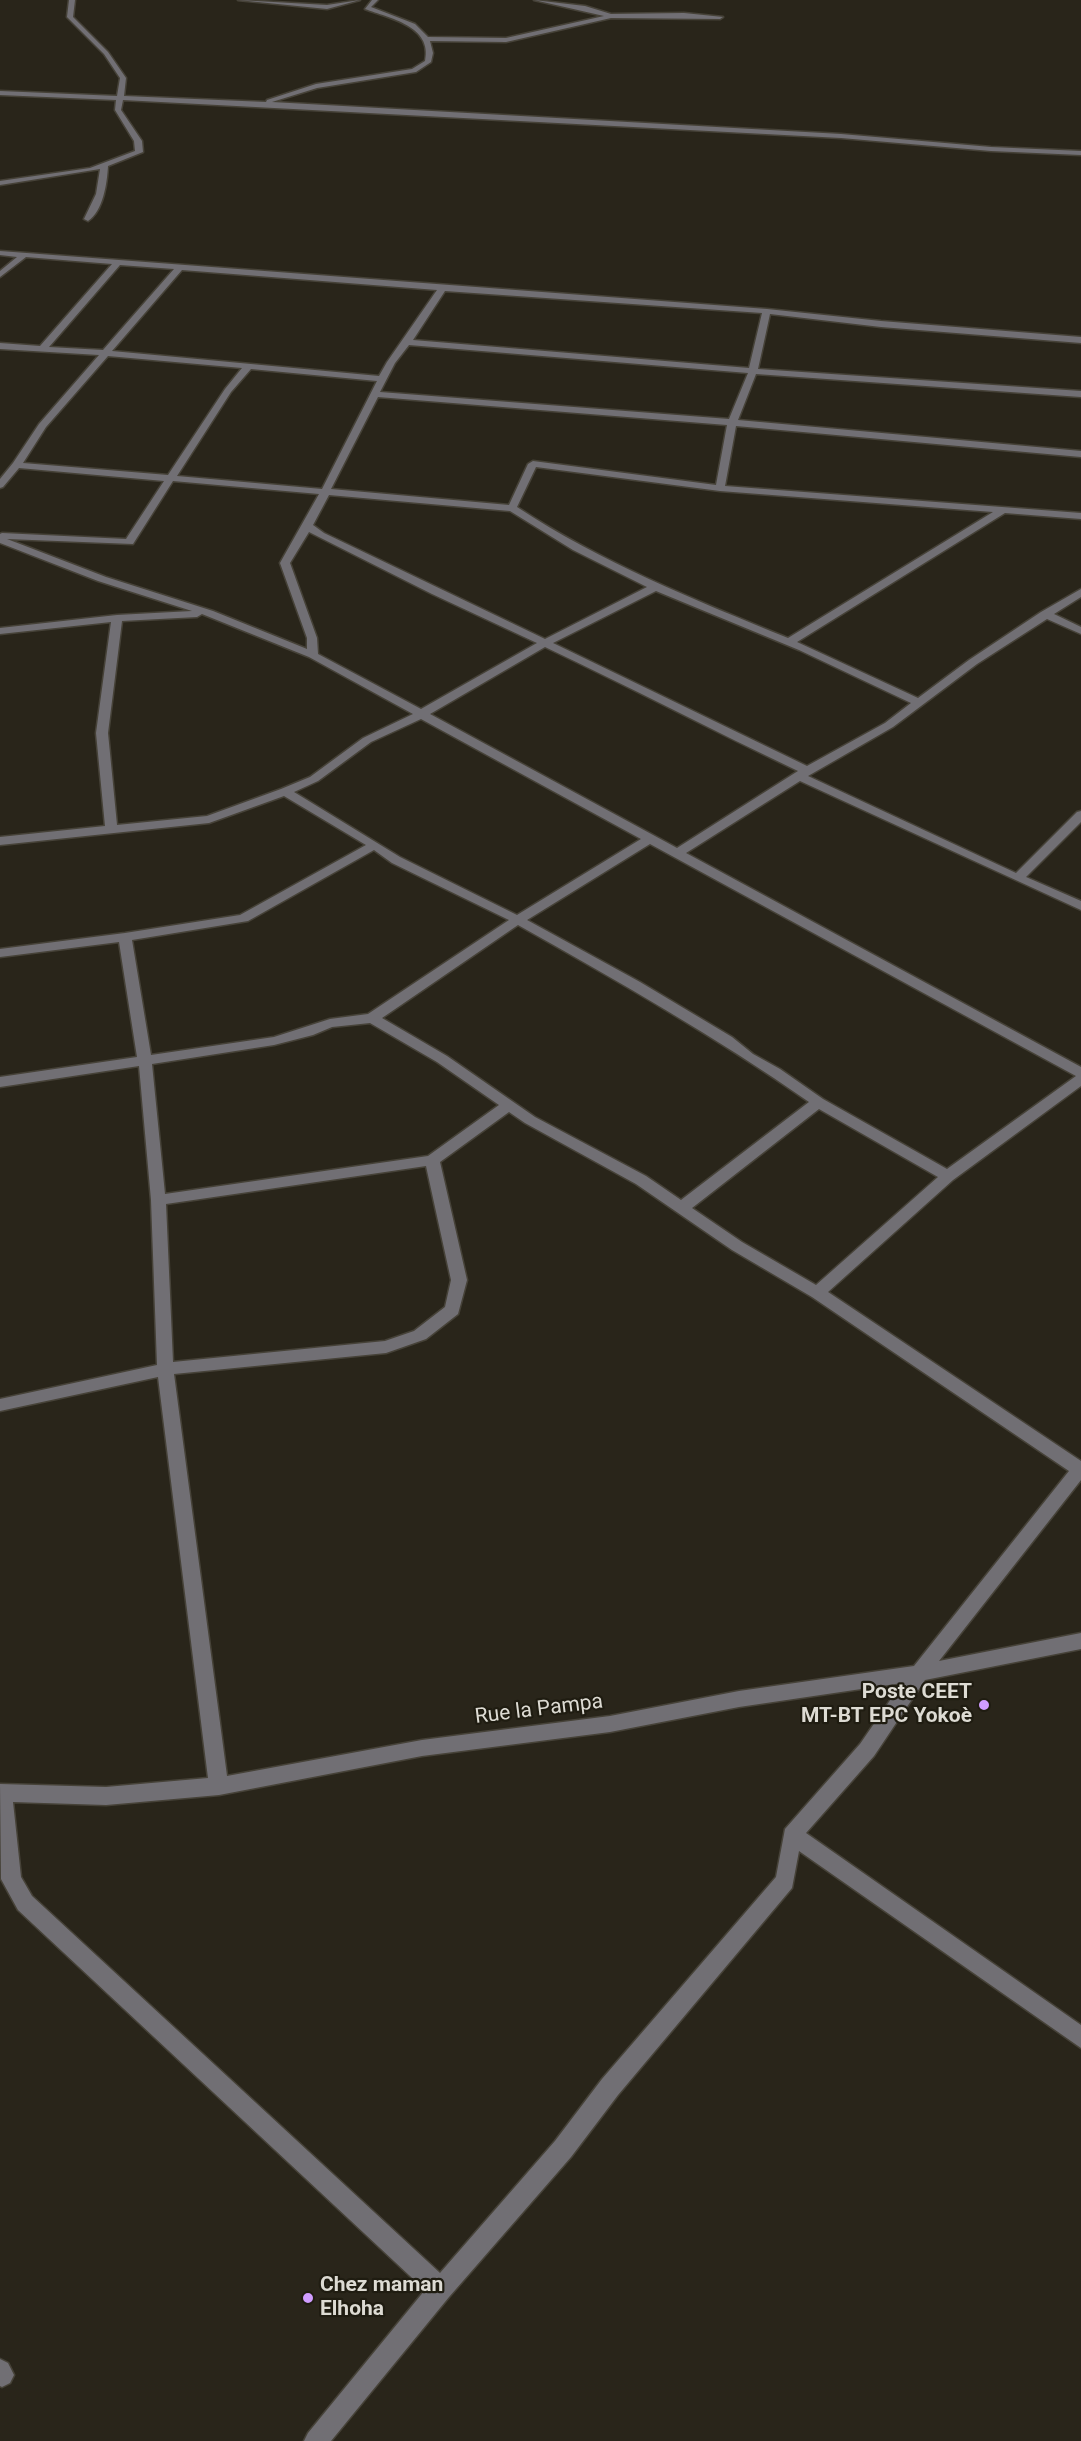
<!DOCTYPE html>
<meta charset="utf-8">
<style>
body{margin:0}
canvas{display:block;background:#29251a}
</style>
<canvas width="1081" height="2441"></canvas>
<script>
const g = document.querySelector('canvas').getContext('2d');
g.lineJoin = 'round';
function strokePath(path, color, width, dash) { g.strokeStyle = color; g.lineWidth = width; g.lineCap = dash ? 'butt' : 'round'; g.setLineDash(dash || []); g.stroke(path); }
function fillPath(path, color) { g.fillStyle = color; g.fill(path, 'evenodd'); }
function drawText(font, color, halo, rows, align = 'center') {
  g.font = font + ' Roboto,sans-serif'; g.lineWidth = 4.5; g.setLineDash([]); g.textBaseline = 'middle'; g.strokeStyle = halo; g.fillStyle = color; for (const [text, x, y, turn = 0] of rows) {
    g.save(); g.translate(x, y); g.rotate((+turn || 0) * Math.PI / 180); g.textAlign = isNaN(turn) ? turn : align; if (halo) g.strokeText(text, 0, 0); g.fillText(text, 0, 0); g.restore();
  }
}
const minor = new Path2D(`
 M69,0H75L73,17L108,52L126,78L124,96L266,102L267,100L316,84L412,69L425,61C433,26 389,18 365,9L372,0H378L371,7L415,24L428,37L506,38L604,16L534,0L585,6L611,14L684,13L723,17L720,19L611,18L506,42L430,41L433,53L431,62L416,72L317,88L272,102L841,134L991,147L1081,151V155L991,151L841,138L123,100L121,110L142,141L143,152L108,166C107,184 103,211 88,221L84,219L96,194L100,169L0,185V181L90,168L135,151L134,141L115,110L116,100L0,95V91L117,96L120,78L104,54L67,17Z
 M238,0L327,5L360,0L327,9Z
 M0,251L767,309L881,321L1081,337V343L881,327L770,314L758,369L1081,391V397L756,374L738,420L1081,451V457L736,426L725,486L1081,513V519L1005,513L797,642L918,698L969,660L1041,612L1081,589V597L1054,614L1081,627V634L1047,619L977,664L893,727L808,776L1016,873L1077,812L1081,811V822L1026,877L1081,901V910L800,781L686,853L1081,1067V1086L953,1180L828,1292L1081,1461V1480L939,1661L1081,1633V1649L925,1680L874,1756L806,1833L1081,2025V2048L799,1851L792,1888L618,2095L571,2157L449,2297L331,2441H304L308,2433L425,2290L18,1910L1,1879L0,1784L106,1787L208,1778L158,1377L0,1411V1399L157,1365L151,1200L139,1066L0,1087V1077L137,1057L119,942L0,957V949L125,933L240,915L366,845L284,796L209,823L0,845V837L105,826L96,733L111,622L0,634V628L117,615L192,611L98,581L0,543V534L2,533L126,539L164,481L19,468L3,487L0,488V479L13,463L39,424L99,355L0,349V343L40,346L112,264L26,257L0,277V271L17,257L0,255ZM120,265L174,269L103,350L49,347ZM182,270L437,290L387,362L379,376L112,351ZM445,291L762,313L749,368L413,340ZM409,345L748,373L729,419L380,392L395,363ZM108,356L242,368L225,389L168,475L23,463L46,427ZM251,369L377,381L322,489L177,476L231,392ZM378,397L727,425L716,485L533,461L528,464L509,505L331,489ZM536,467L720,491L993,512L788,638C695,600 602,563 517,507ZM173,481L319,494L280,563L307,638V649L213,611L106,577L7,539L133,544ZM329,495L510,511L573,550L647,587L545,639L324,533L313,525ZM309,532L432,594L537,643L421,709L318,654L317,638L290,563ZM656,591L799,650L911,703L885,723L807,766L553,643ZM202,614L309,657L413,714L363,738L310,777L281,789L207,816L117,825L108,733L122,621L197,617ZM545,647C630,687 714,731 798,771L677,848L430,714ZM421,719L641,839L517,915L400,857L294,792L318,781L371,742ZM650,844L1076,1076L947,1169L823,1099L780,1069L753,1054L732,1037L640,982L527,920ZM374,850L392,863L509,920L368,1014L330,1019L274,1037L151,1055L132,940L248,921ZM518,925C618,981 716,1037 809,1102L681,1200L646,1176L535,1117L447,1056L382,1018ZM370,1023L437,1062L499,1105L428,1156L165,1194L152,1064L274,1045L313,1035L332,1027ZM819,1109L938,1177L816,1285L742,1242L692,1208ZM509,1112L525,1123L636,1184L732,1250L812,1297L1069,1471L914,1666L739,1691L610,1716L422,1740L227,1776L174,1374L386,1353L426,1339L458,1314L467,1280L440,1162ZM426,1166L451,1280L445,1307L414,1331L385,1341L173,1362L166,1204ZM902,1683L860,1744L785,1829L776,1877L602,2079L555,2141L440,2273L32,1896L21,1877L13,1802L106,1805L219,1795L422,1756L610,1732L739,1707Z
 M0,2359L8,2363L14,2375L10,2383L2,2387L0,2386Z`);
strokePath(minor, '#464238', 3);
fillPath(minor, '#716f74');
for (const [x, y, r, color] of [
 [984,1705,6,"#d09dff"],
 [308,2298,6,"#d09dff"]
]) { const dot = new Path2D(); dot.arc(x, y, r, 0, 2 * Math.PI); g.fillStyle = color; g.fill(dot); strokePath(dot, '#1f1c11', 2); }
drawText('bold 21px', '#dddbd3', '#1f1c11', [
 ["Poste CEET",972,1693],
 ["MT-BT EPC Yokoè",972,1717],
 ["Chez maman",320,2286,"left"],
 ["Elhoha",320,2310,"left"]
], 'right');
drawText('21px', '#dddbd3', '#1f1c11', [
 ["Rue la Pampa",539,1710,-7]
]);
</script>
